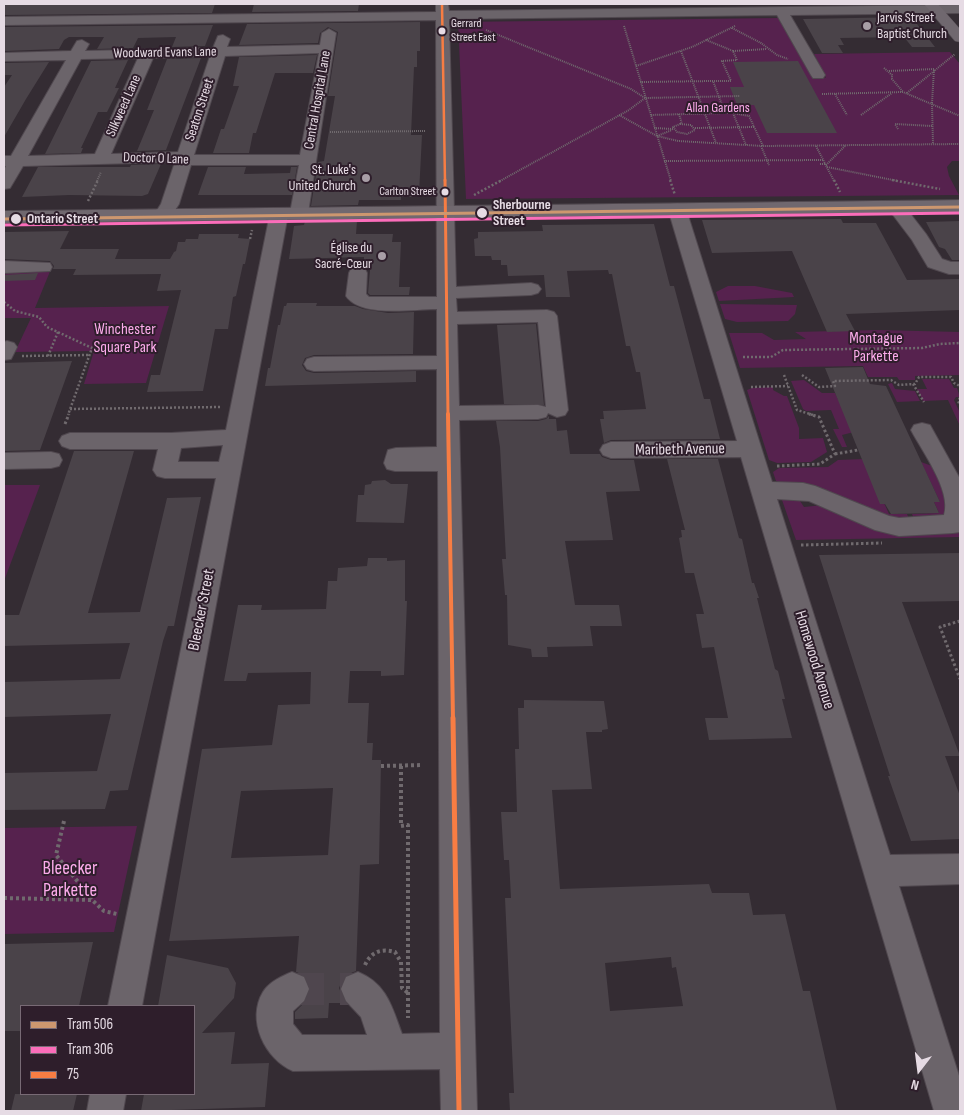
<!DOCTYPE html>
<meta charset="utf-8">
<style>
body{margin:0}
#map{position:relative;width:964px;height:1115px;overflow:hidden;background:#342c33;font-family:"Sofia Sans Condensed",sans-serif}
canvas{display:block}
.frame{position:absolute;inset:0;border:5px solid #e6dbe4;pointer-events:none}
.legend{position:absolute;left:20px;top:1005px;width:175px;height:90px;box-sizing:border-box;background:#2e1e2b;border:1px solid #786a75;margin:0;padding:6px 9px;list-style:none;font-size:15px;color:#e6dbe4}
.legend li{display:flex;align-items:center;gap:10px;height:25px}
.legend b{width:25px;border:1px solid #786a75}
.north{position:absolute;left:894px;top:1045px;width:50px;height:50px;-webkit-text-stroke:4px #2e1e2b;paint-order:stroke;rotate:195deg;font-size:14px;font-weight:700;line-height:20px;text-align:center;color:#e6dbe4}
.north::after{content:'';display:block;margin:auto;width:18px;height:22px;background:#e6dbe4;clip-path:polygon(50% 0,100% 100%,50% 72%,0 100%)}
</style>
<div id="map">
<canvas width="964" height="1115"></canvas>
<div class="frame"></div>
<ul class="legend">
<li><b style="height:6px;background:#cd976f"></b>Tram 506</li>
<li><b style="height:6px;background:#fb6dba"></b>Tram 306</li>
<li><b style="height:6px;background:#f77d43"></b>75</li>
</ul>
<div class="north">N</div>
</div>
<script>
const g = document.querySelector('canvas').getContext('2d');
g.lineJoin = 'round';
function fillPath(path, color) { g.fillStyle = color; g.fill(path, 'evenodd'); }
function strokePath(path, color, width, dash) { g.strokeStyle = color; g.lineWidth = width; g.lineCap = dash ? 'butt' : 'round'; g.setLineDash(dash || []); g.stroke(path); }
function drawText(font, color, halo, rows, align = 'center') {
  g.font = font + ' "Sofia Sans Condensed",sans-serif'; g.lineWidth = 4; g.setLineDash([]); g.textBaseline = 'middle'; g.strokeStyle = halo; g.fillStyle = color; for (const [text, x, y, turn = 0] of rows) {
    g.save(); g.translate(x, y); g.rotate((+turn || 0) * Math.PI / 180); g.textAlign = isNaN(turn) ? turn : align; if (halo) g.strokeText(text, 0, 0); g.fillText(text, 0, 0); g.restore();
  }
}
fillPath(new Path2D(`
 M779,18L811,74L826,78L814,54L950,52L960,64V161H952L947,167L949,176L959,195L466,199L458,22Z
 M4,269H51L35,308L169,306L146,383L84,384L94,351L15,352L31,318H4Z
 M728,286H755L792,293L794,297L719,301L716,292Z
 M720,304L797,305L795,314L788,321L737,322L725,319Z
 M878,330L960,332V375L915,376V380H899L897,377H868L863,366L740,368L729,333H762L774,340L806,339L795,332Z
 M922,379H949L954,388H957L960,397H956L954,400L960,413V426L948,400L923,401L917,389H927Z
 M804,380L822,393H835L854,432L842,435L847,447H842L833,429H839L831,410L806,411L803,409L791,381Z
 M892,383L895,389L915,391L920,401L897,402L888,384Z
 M773,387V390L784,396H787L799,428V439L823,438L827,452L811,462L777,463L769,460L747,390L752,388Z
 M864,459L889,514H907L910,521H893L784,485L776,481L773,472L779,468L828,467L838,460Z
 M921,462L932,466L952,504L943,518L915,522L912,514L939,513L934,502H940Z
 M4,485H40L4,581Z
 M796,495L804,507L823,505L952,531L960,530V537L796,540L782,500L789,496Z
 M137,826L114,932L4,934V828Z`), '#56224e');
fillPath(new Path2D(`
 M4,4H215L212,13L4,15Z
 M254,4H359L358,11L252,12Z
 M910,15L935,47H912L904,37L840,38L844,45H838L843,53H822L803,19L906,17Z
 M420,22V51H417V67H414L411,135H422L419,194H412V197H401V200H359L358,205L311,206L318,162L324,161L335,96H328L338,32L328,27L320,33L318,43L239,45L247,24Z
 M213,25L205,46L172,47L176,37L138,38L133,48L97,49L104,37H69L64,40L59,49L4,51V27Z
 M317,55L313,73H275L256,133H253L249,153H213L221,129H224L239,86H233L239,57Z
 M201,58L166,150L137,151L154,110H147L167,59Z
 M128,60L115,88H119L107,112H98L81,148H83L81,153L45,154L91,61Z
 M798,61L837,133H767L754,105H737L730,87H744L733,62Z
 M49,62L26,99L4,137V87L12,75H4V63Z
 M161,164L148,194L142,196L69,195L22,197L38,167H130L131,165Z
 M208,167H246L244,174L290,173L291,167H297L292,195H198Z
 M841,219L843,223H876L907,280L960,279V310L846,314L855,331L827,332L792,251L712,253L702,220Z
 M305,221H357L356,234H393L392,242H401L399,287H410L409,295H370L368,293L370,270L363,267L364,257L289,259L294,226L304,225Z
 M960,221V260H952L945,249L939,247L926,222Z
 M654,224L670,286H674L704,399H710L720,439L611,440L604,443L600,419H604L603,411L646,409L640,372H636L630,346H626L612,274H609L608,270L567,271L570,297H546L544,275L508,276L507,265H501V260H492L491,256H475L474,239L478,238V232L543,231L542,225Z
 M69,231L60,249H119L115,259H170L174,252L176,251L178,242H185L186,239H198L199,234H239L238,238L250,239L245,264H243L236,296L233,297L228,329H215L203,391L147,392L151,375H160L181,290L157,291L161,274L73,275L76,269H53L54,266L50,261L4,259V232Z
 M38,273L35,280L4,281V275Z
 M287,303H317L316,306H355L363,309L388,313L414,312L413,354L314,355L305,358L302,365L306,371L314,373L416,371V382L265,386L268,368H270L278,325H280L284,306H286Z
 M536,324L544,405L504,404L497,325Z
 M72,361L40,450L4,451V363Z
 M863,367L870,384L886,386L940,502H934L939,513L891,514L885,504H880L825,368Z
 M549,416V419H556L557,431L567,430L570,454H600L602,457L611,460H634L640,491L606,492L613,540L565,541L575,605H619L622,626H590L593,646L547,647L548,657H532L531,649L508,645L507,595H505L502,559H506L500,447L496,421H538L546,419Z
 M74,451H134L88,613L140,612L167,498L201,497L174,626H168L163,641L128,790L110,791L105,809L4,810V773L97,771L111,714L4,717V682L120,679L130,643L4,646V615H19Z
 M667,459H718L739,538L742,539L752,583H754L759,598H757L775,669L778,671L785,699H782L792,738L709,740L705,718H728L714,647L702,648L696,614H704L694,573H685L679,538L682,537L681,530H685Z
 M385,480L391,484H408L404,523L356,522L358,495H364L365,485L371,484L372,481Z
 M960,553V601L902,602L960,756H945L960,796V839L911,841L888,776H890L819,555Z
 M368,558H387V561L405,560V601H407L404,675L381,676V671H350L348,703H369L367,743H373L372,760H381L379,864L360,865L356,971L344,976L339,988L345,1003H329L328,1018L295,1019V1012L305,1002L311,990L306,976L296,972L299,936L169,941L202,749L272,745L278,705L310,704L311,672L248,673L246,681H224L238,605H262L261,610L326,609L328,581H337L338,568L367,566ZM333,788L328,855L231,858L241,791Z
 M524,700L604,701L608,729L602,730V732H586L592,789L552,790L560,889L709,884L712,893H749L753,915L785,914L803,991H810L837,1111H510L509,1093H514L505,898H511L509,860H504L501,812H517L515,749H519L518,708H524ZM671,957L672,968L676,967L683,1006L610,1011L605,963Z
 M93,942L79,1006H21V1031H4V944Z
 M167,955L228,968L236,983L234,998L202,1033L235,1032L231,1064L269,1063L265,1107L141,1111L144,1094H194V1006H158Z
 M15,1094H77L73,1111H11Z`), '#4a4349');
strokePath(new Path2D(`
 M292,989H358`), '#4f464e', 32, [32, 16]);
const minor = new Path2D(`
 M436,4H448L449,11L960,5V13L790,15L825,75L823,78H813L811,75L777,15L449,19L456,287L531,283L538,285L541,289L538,293L531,295L456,298L457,312L547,310L554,312L557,316L568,410L565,415L557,417L548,413L546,417L538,419L459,420L477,1111H441L440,1069L293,1071C265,1059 246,1020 263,992C269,982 282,976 292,972L304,977L309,989L304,1001L293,1011V1024L302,1035H367L361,1017L346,1001L341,989L346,977L358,972C387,984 392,1007 402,1034L440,1033L438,471H395L387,469L384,463L388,450L396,448L437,447V369L314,371L307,369L304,364L307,359L314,357L437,356V309C413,309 361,318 346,296L349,273L351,269L358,267L365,269L367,273L366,294L369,297H437L436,20L4,25V17L436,12ZM538,322L546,407L538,405L459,406L457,324Z
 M329,29L336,33L308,213L305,217L299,218L293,217L290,213L299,165H191L179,204L169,219L163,220L157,219L154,215L161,204L175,162L23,166L10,188L4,189V170L6,166H4V156H11L66,60L4,61V53L71,51L77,41L82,40L89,44L85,51L213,48L218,36L223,35L230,39L227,47L320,45L322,33ZM319,53L300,155H194L225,56ZM210,56L178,152L111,154L153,58ZM138,58L95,154L28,156L81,59Z
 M896,202L902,203L926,234L942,259L951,262H960V274H949L928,267L912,240L887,207L890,203Z
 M677,204L683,205L686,209L772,482L803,483L815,486L889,516L899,518L944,515C952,491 922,451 911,430L914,425L922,423L930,425L960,479V532L953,533L899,536L875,530L809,501L777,499L890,855L960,854V884L899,886L960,1079V1111H934L741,457L611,458L603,455L600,450L603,445L611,442L737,441L668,209L671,205Z
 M279,209L285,210L288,214L142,1006H108L216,478H165L157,476L153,470L158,449H70L62,446L59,441L62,436L70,433H171L226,430L270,214L273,210ZM223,445L219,462H178L181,448Z
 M4,261L50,263L52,267L50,271L4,273Z
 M7,341L14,343L17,347L11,359L4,360V342Z
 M51,452L59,454L62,460L59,466L51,468L4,469V453Z
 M90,1094H126L123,1111H87Z`);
const major = new Path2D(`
 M924,4H938L960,29V42L955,41Z
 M960,200V212L4,223V211Z`);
strokePath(minor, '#50484f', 2);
strokePath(major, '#50484f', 1);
strokePath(new Path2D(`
 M624,26L671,181
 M732,28L761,43L777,55L788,59
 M486,30L631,89L645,98L740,96
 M706,40L733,51L737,60L722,61L731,81H713
 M681,51L716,143
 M733,51L767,49
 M636,66L692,47L735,26
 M884,68L892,75V79L903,92
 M889,71L934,69L932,103L933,144
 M640,82L713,81L725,113L650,115
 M907,93L955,54
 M822,94L903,92L960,116
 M835,94L847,115
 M725,113H733L746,145
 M733,113L749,116L763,146
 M679,114L682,124
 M619,115L657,136L678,141L763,146L960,144
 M861,115L892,93
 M680,124L691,125L695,130L687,134L677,132L673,127Z
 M654,128L673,129
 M695,128L755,127
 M898,129L895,124L932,126
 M330,132L426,131
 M657,136L672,130
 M761,146L769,165
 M816,146L834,181
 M664,161L823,160
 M820,164H825
 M826,165L845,146
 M827,167L898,181
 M97,181L101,172
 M500,181L629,110L645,98`), '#706a6e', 2, [1, 1]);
strokePath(new Path2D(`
 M670,180L675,195
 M834,180L840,192
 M892,180L940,189
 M474,195L502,180
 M88,201L98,180
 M250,239L252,230
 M4,302L15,311L39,317L47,327L92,348L68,415
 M22,356L89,355
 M48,356L58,332
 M743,357H771L783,350L922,348L940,344L960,343
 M784,375L797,410L813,415
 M802,375L819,387L835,386L833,381L891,380L899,385L915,384L919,377H951L954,383L960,386
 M913,384L924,402
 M751,387L788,386
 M960,398L958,401L960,405
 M70,409L221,407`), '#706a6e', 2.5, [2, 2]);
strokePath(new Path2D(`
 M65,424L69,414
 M835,454L858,450
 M777,466L820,464L835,454L819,417L809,414
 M801,545L882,543
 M960,621L940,627L960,679`), '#706a6e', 3, [2.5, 2.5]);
strokePath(new Path2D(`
 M381,766L423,765
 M401,766V826L408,825V1018
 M64,821L56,855L92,899
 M4,898L92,900L104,911L117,914
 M365,965C371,952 381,948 395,952L401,962L402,988L408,993`), '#706a6e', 4, [3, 3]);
fillPath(minor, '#6b646a');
fillPath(major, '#70686f');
strokePath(new Path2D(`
 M442,4L445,181`), '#f77d43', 2.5);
strokePath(new Path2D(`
 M445,180L448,415`), '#f77d43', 3);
strokePath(new Path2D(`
 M448,414L453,720`), '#f77d43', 4);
strokePath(new Path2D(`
 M453,718L459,1111`), '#f77d43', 5);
strokePath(new Path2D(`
 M4,219L960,207`), '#cd976f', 3);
strokePath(new Path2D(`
 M4,225L960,213`), '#fb6dba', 3);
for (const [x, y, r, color] of [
 [867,26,5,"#a89ea6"],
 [442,31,4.5,"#e6dbe4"],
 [366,178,5,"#a89ea6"],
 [445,192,4.5,"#e6dbe4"],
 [482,213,6,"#e6dbe4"],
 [16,219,6,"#e6dbe4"],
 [382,256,5,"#a89ea6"]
]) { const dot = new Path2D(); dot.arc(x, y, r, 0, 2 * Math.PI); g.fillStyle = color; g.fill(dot); strokePath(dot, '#2e1e2b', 2); }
drawText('12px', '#e6dbe4', '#2e1e2b', [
 ["Gerrard",451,24],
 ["Street East",451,38],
 ["Carlton Street",436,192,"right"]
], 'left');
drawText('14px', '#e6dbe4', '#2e1e2b', [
 ["Jarvis Street",877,18,"left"],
 ["Baptist Church",877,34,"left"],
 ["St. Luke's",356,170],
 ["United Church",356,186],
 ["Église du",372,248],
 ["Sacré-Cœur",372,264]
], 'right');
drawText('14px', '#e6dbe4', '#2e1e2b', [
 ["Woodward Evans Lane",165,53,-1],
 ["Central Hospital Lane",318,100,-80],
 ["Silkweed Lane",124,106,-66],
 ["Seaton Street",200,110,-72],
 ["Doctor O Lane",156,159,2]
]);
drawText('14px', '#fcabeb', '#2e1e2b', [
 ["Allan Gardens",718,108]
]);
drawText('bold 14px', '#e6dbe4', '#2e1e2b', [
 ["Sherbourne",493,205],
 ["Street",493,221],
 ["Ontario Street",27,219]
], 'left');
drawText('16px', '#fcabeb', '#2e1e2b', [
 ["Winchester",125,330],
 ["Square Park",125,348],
 ["Montague",876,339],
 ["Parkette",876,357]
]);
drawText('16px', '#e6dbe4', '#2e1e2b', [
 ["Maribeth Avenue",680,450,-1],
 ["Bleecker Street",202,610,-79],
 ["Homewood Avenue",814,660,73]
]);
drawText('19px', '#fcabeb', '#2e1e2b', [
 ["Bleecker",70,869],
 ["Parkette",70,891]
]);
</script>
